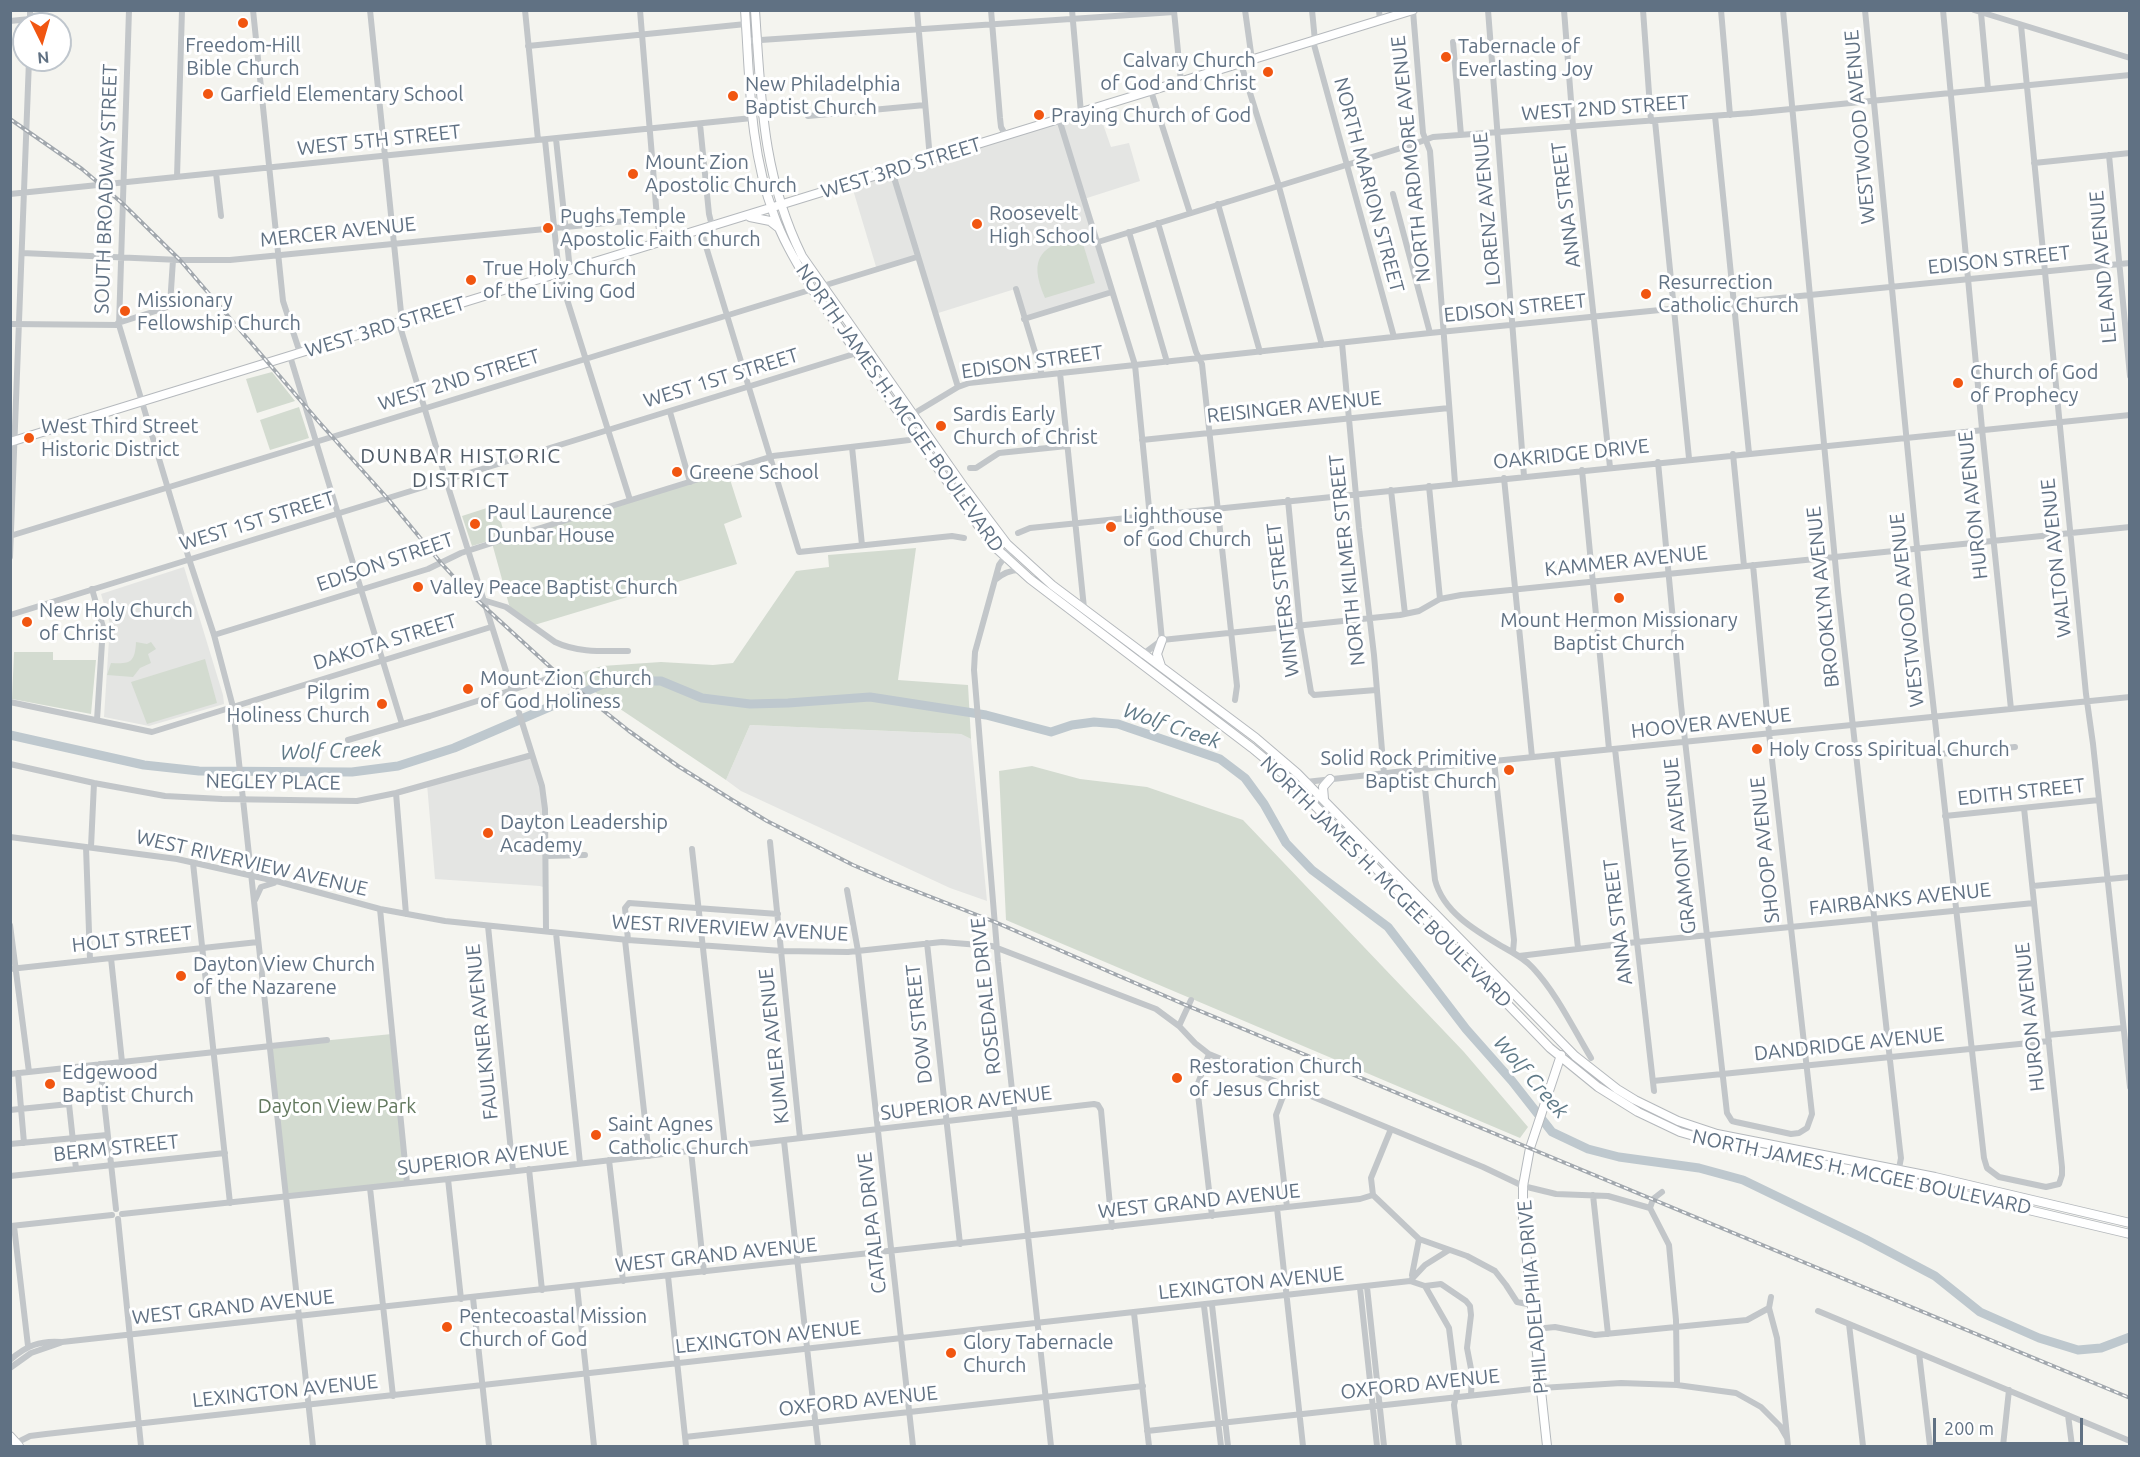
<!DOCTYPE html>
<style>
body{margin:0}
#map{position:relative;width:2140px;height:1457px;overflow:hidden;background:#f4f4ef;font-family:Ubuntu,sans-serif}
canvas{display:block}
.frame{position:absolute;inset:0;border:12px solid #607183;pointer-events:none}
.north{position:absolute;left:12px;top:12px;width:60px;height:60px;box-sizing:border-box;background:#fff;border:2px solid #bfc6cd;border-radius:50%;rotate:175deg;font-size:16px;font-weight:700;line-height:24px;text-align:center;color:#607183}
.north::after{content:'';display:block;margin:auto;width:21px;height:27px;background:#f15611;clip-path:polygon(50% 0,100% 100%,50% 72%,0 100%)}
.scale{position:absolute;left:1933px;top:1418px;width:150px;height:27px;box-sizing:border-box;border:3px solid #607183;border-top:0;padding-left:8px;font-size:18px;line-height:21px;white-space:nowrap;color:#607183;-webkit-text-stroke:4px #fff;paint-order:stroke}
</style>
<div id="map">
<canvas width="2140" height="1457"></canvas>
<div class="frame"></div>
<div class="north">N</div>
<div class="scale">200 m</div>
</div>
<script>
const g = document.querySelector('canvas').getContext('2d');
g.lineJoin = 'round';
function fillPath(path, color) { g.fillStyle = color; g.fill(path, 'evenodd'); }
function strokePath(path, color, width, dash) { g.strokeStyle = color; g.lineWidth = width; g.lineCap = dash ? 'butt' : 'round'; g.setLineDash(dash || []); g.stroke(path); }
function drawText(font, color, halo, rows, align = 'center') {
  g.font = font + ' Ubuntu,sans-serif'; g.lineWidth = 6; g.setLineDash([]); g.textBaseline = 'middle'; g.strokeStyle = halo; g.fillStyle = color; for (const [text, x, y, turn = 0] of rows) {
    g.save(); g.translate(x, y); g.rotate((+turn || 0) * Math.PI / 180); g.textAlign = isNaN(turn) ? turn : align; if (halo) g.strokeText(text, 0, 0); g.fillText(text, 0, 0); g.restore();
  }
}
fillPath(new Path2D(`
 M1097,107L1111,147L1129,143L1140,181L1084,199L1112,292L1024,319L1015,289L935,314L917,257L877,270L851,183Z
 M184,567L223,695L224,704L149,726L104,717L110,624L101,594Z
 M750,725L961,734L971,739L987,901L950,888L741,791L726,780Z
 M532,755L542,786L546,888L540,886L435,879L427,784Z`), '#e4e5e3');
fillPath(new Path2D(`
 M1080,234L1095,283L1045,298C1027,256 1042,247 1080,234Z
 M272,372L295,401L257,413L246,379Z
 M299,407L309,438L270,450L260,420Z
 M727,470L742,517L724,524L737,564L531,626L511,612L492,543Z
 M496,505L505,536L472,546L462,516Z
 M916,548L898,680L968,685L971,739L961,734L750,725L726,780L571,676L602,666L661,662L713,665L733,663L796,571L829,567L828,555Z
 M136,642L147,644L151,642L156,649L148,654L151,663L140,668L133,677L107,675L111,663C130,664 135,663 136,642Z
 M14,652H53V660H96L91,714L12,699Z
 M205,659L217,703L147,724L131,682Z
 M1032,766L1080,779L1147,787L1243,820L1464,1052L1528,1127L1520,1138L1006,920L999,771Z
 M392,1034L407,1183L285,1196L270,1046Z`), '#d3dbd0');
strokePath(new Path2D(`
 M10,735L144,765L199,771L352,772L398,766L454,748L603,684L632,681H661L702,698L750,704L788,703L870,697L986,715L1051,732L1072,725L1094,722L1118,724L1220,759L1245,778L1264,804L1286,843L1312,870L1388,927L1466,1029L1512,1081L1552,1132L1588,1149L1619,1157L1699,1168L1743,1180L1865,1239L1935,1276L1980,1312L2039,1338L2078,1350L2101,1348L2130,1337`), '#bec8ce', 9);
const major = new Path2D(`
 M745,10C750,79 749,149 774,215C783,241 798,265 812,289L980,528L997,549L1030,579L1252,748L1288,778L1550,1048L1598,1087L1638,1112L1680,1132L1729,1146L1889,1177L2130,1234
 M755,10C761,98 762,175 802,256L964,487L1007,544L1052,585L1256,738L1297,773L1575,1056L1617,1089L1635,1100L1678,1121L1717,1134L1935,1177L2130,1223
 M750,217L770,221L779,228
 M10,442L1413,10
 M1161,666L1157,654L1162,640
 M1324,799L1323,787L1330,779
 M10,1436L19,1446
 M1547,1446L1523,1224V1186L1530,1148L1561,1055`);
strokePath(major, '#b5b9bd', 10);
strokePath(new Path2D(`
 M129,10L119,325L189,559L214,635L233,707L313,1446
 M253,10L283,301L300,353
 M370,10L402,322
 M525,10L538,140
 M640,10L657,218L661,242
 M917,10L930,159
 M991,10L1000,118L1001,127L1006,136
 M1072,10L1081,113
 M1245,10L1252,60
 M1312,10L1315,41
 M1379,10L1380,21
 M1488,10L1524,476
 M1564,10L1573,126L1610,467
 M1643,10L1651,121
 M1721,10L1730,115
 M1783,10L1838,592L1900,1150L1901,1158L1897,1179
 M1865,10L1926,640L1984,1158L1987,1168L1999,1177L2046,1187L2059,1184L2062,1175V1167L2024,808
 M1943,10L1982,429L2011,709
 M1974,10L2130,58
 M1174,11L1181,82
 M1413,11L1423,133L1430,151L1455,483
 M1981,13L1988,89
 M10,21L30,19
 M30,24V10
 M2021,25L2086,694L2093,744L2130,1087
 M746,41L1174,12
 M1313,41L1394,337
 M1453,42L1461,135
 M528,46L746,24
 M1241,64L1278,183L1322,345
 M1151,91L1190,213
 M808,116L925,105
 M1715,116L1749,453
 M1059,119L1135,365L1162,640
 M1655,121L1689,458
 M700,124L709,214L712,226
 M556,139L570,270
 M545,140L559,274L630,500
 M2109,155L2130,376
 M2034,163L2130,153
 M892,171L958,387
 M216,173L221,216
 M177,177L182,10
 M10,194L752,118
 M1393,194L1430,333
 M1218,204L1260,352
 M1158,223L1196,352L1202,364L1237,686L1235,700
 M701,230L799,552L952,536L964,538
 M1129,232L1167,362
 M1098,242L1414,144L1433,137L1751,113L2130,75
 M22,253L180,260H230L657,218
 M1016,289L1042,375
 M1024,319L1112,292
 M118,323L165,308L170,305L173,260
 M399,323L446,480L542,786L545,809L546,931
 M10,324L119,325
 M1342,343L1359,528L1374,655L1384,774
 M290,356L402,724
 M1060,373L1084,608
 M670,412L690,482
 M913,414L958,387L969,383L1430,333L2130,263
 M1142,440L1449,408
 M852,447L862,545
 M1733,454L1744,566
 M1658,462L1681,705L1727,1113L1732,1121L1736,1122L1791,1134L1799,1133L1807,1128L1812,1114L1769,733L1753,565
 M970,468H976L999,453L1067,446
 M1582,470L1609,749
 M1504,478L1532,757
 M1429,486L1440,599
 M1391,490L1405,614
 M1288,500L1300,626L1311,692L1314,695L1376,690
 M1018,533L1030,528L2130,415
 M10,536L917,257
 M1011,548L999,565L975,652L974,670L998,962L1051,1446
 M10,557L29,60
 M995,580C1003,573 1010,570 1020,570
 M92,589L103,627L97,720
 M483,600L506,607L555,642C578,653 604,651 628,651
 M10,615L857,353
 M214,635L428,569L461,553L492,543L773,456L885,443L909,440L916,437
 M1142,655L1162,640L1400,615L1419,611L1440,599L1461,595L2130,527
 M10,702L152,732L491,627
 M348,740L430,716L559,675
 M1615,749L1654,1091
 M1939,754L2015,747
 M1557,755L1578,948
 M1494,761L1514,940L1513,952
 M10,764L94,783L165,796L222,799L357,801L396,793L532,755
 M1423,770L1435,880C1443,912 1476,931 1503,947C1514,953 1525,959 1533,968C1557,994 1573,1028 1591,1058
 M1306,782L1494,761L2130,697
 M396,793L406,914
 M1945,816L2099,800
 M10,837L177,859L280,882L380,909L445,921L628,940L782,951L848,952L942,942L992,946L1156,1009L1179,1026L1195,1043L1209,1054L1483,1167L1523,1186L1556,1194L1608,1196L1650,1208
 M770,842L800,1138
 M86,847L90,960
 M91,847L94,783
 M692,849L725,1147
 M546,856L585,855
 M193,863L230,1203
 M2033,886L2130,877
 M847,890L858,951L913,1446
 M255,900L261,887L274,883
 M380,909L407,1183
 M10,925L29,1072
 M488,926L513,1171
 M556,933L580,1163
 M625,940L649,1156
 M628,940L625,908L629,903L778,914
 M927,943L960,1244
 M1519,956L1628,943L2034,903
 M111,958L122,1062
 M10,969L258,942
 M1179,1026L1191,1000
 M2048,1035L2123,1028
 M1209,1054L1197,1086L1212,1216
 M100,1064L116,1209
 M18,1073L24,1143
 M10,1074L327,1040
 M1653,1081L2049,1041
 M10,1110L69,1104L76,1169
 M1391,1129L1371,1178L1373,1195L1419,1239L1467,1256L1495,1271L1506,1285L1517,1302L1532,1305
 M784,1141L818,1446
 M10,1144L107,1135
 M691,1151L704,1272
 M609,1160L623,1281
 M529,1169L542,1290
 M10,1176L225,1153
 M448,1179L461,1299
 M370,1188L393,1396
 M1662,1192L1653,1199L1650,1208L1669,1245L1676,1320L1677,1385
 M1593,1195L1608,1334
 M1287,1207L1276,1115L1287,1086
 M1277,1208L1303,1446
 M122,1214L448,1179L1094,1104L1098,1105L1101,1110L1112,1227
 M118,1219L141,1446
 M11,1226L112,1215
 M14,1226L28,1346
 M1412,1275L1419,1239
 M668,1276L686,1446
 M1410,1281L1425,1265L1449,1250
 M577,1286L594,1446
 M1425,1286L1441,1284L1466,1301L1470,1306L1471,1315L1467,1348L1472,1374L1471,1395
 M1367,1287L1384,1446
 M1360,1288L1377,1446
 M473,1298L489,1446
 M1212,1305L1228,1446
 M1204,1306L1221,1446
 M1769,1308L1777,1338L1788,1446
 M1818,1311L2130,1441
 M1134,1313L1149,1446
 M1849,1324L1863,1446
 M1535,1329L1555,1327L1595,1335L1747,1320L1769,1308L1771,1297
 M1919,1353L1930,1446
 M10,1360C26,1346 40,1340 62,1342L1360,1199L1373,1195
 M10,1368L31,1353L60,1343
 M2068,1415L2072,1446
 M1147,1431L1541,1388L1621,1383L1677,1385L1736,1393L1761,1407L1780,1426L1787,1438
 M685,1437L1143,1386
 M16,1443L30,1436L46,1434L1410,1281L1425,1286L1449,1328L1457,1391L1454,1405L1459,1446
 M2003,1446L2009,1390`), '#c2c6c9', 6);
strokePath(major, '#fff', 8);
const rail = new Path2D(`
 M10,119L82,169L122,203L180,260L319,422L388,499L441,563L465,589L559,675L629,731L678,766L729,798L767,821L853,865L890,881L995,922L1188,1006L2130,1398`);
strokePath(rail, '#a2a8ae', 4);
strokePath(rail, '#fff', 1.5, [4.5]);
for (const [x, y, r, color] of [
 [243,23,6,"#f15611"],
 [1446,57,6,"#f15611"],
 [1268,72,6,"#f15611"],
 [208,94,6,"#f15611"],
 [733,96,6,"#f15611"],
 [1039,115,6,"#f15611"],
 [633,174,6,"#f15611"],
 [977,224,6,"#f15611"],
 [548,228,6,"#f15611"],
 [471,280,6,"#f15611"],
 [1646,294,6,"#f15611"],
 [125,311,6,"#f15611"],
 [1958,383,6,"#f15611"],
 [941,426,6,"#f15611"],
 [29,438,6,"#f15611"],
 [677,472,6,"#f15611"],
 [475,524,6,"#f15611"],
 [1111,527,6,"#f15611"],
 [418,587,6,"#f15611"],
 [1619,598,6,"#f15611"],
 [27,622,6,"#f15611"],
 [468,689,6,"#f15611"],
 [382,704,6,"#f15611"],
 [1757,749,6,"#f15611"],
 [1509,770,6,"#f15611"],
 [488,833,6,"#f15611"],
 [181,976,6,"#f15611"],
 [1177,1078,6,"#f15611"],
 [50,1084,6,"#f15611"],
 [596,1135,6,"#f15611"],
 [447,1327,6,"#f15611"],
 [951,1353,6,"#f15611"]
]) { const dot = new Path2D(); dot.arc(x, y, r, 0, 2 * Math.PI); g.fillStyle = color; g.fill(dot); strokePath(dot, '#fff', 2); }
drawText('20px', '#607183', '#fff', [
 ["Freedom-Hill",243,45,"center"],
 ["Bible Church",243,68,"center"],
 ["Tabernacle of",1458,46],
 ["Everlasting Joy",1458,69],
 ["Calvary Church",1256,60,"right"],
 ["of God and Christ",1256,83,"right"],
 ["New Philadelphia",745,84],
 ["Baptist Church",745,107],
 ["Garfield Elementary School",220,94],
 ["Praying Church of God",1051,115],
 ["Mount Zion",645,162],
 ["Apostolic Church",645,185],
 ["Roosevelt",989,213],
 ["High School",989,236],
 ["Pughs Temple",560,216],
 ["Apostolic Faith Church",560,239],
 ["True Holy Church",483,268],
 ["of the Living God",483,291],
 ["Resurrection",1658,282],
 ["Catholic Church",1658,305],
 ["Missionary",137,300],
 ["Fellowship Church",137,323],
 ["Church of God",1970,372],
 ["of Prophecy",1970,395],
 ["Sardis Early",953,414],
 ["Church of Christ",953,437],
 ["West Third Street",41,426],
 ["Historic District",41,449],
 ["Greene School",689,472],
 ["Paul Laurence",487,512],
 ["Dunbar House",487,535],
 ["Lighthouse",1123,516],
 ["of God Church",1123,539],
 ["Valley Peace Baptist Church",430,587],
 ["New Holy Church",39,610],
 ["of Christ",39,633],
 ["Mount Hermon Missionary",1619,620,"center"],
 ["Baptist Church",1619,643,"center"],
 ["Mount Zion Church",480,678],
 ["of God Holiness",480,701],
 ["Pilgrim",370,692,"right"],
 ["Holiness Church",370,715,"right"],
 ["Holy Cross Spiritual Church",1769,749],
 ["Solid Rock Primitive",1497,758,"right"],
 ["Baptist Church",1497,781,"right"],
 ["Dayton Leadership",500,822],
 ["Academy",500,845],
 ["Dayton View Church",193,964],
 ["of the Nazarene",193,987],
 ["Restoration Church",1189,1066],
 ["of Jesus Christ",1189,1089],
 ["Edgewood",62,1072],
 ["Baptist Church",62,1095],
 ["Saint Agnes",608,1124],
 ["Catholic Church",608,1147],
 ["Pentecoastal Mission",459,1316],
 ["Church of God",459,1339],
 ["Glory Tabernacle",963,1342],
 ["Church",963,1365]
], 'left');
drawText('20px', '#607183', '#fff', [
 ["WEST 2ND STREET",1605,108,-4],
 ["WESTWOOD AVENUE",1860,127,-95],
 ["WEST 5TH STREET",379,140,-6],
 ["NORTH ARDMORE AVENUE",1411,159,-96],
 ["WEST 3RD STREET",901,168,-17],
 ["NORTH MARION STREET",1369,185,75],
 ["SOUTH BROADWAY STREET",106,189,-88],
 ["ANNA STREET",1566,205,-97],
 ["LORENZ AVENUE",1487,209,-95],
 ["MERCER AVENUE",338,232,-6],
 ["EDISON STREET",1999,260,-6],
 ["LELAND AVENUE",2103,267,-95],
 ["EDISON STREET",1515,308,-6],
 ["WEST 3RD STREET",385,327,-17],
 ["EDISON STREET",1032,362,-8],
 ["WEST 1ST STREET",721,378,-17],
 ["WEST 2ND STREET",459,380,-17],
 ["REISINGER AVENUE",1294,407,-6],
 ["NORTH JAMES H. MCGEE BOULEVARD",900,408,55],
 ["OAKRIDGE DRIVE",1571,454,-6],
 ["HURON AVENUE",1973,505,-96],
 ["WEST 1ST STREET",257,521,-17],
 ["WALTON AVENUE",2056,558,-96],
 ["NORTH KILMER STREET",1347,560,-96],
 ["KAMMER AVENUE",1626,561,-6],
 ["EDISON STREET",385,562,-19],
 ["BROOKLYN AVENUE",1823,597,-96],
 ["WINTERS STREET",1283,600,-97],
 ["WESTWOOD AVENUE",1907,610,-96],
 ["DAKOTA STREET",385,642,-17],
 ["HOOVER AVENUE",1711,723,-6],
 ["NEGLEY PLACE",273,782,1],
 ["EDITH STREET",2021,792,-6],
 ["GRAMONT AVENUE",1680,846,-96],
 ["SHOOP AVENUE",1765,850,-96],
 ["WEST RIVERVIEW AVENUE",252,863,13],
 ["NORTH JAMES H. MCGEE BOULEVARD",1386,882,45],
 ["FAIRBANKS AVENUE",1900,899,-6],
 ["ANNA STREET",1618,922,-97],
 ["WEST RIVERVIEW AVENUE",730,928,3],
 ["HOLT STREET",132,939,-6],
 ["ROSEDALE DRIVE",986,996,-96],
 ["HURON AVENUE",2030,1017,-96],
 ["DOW STREET",919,1024,-96],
 ["FAULKNER AVENUE",482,1032,-96],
 ["DANDRIDGE AVENUE",1849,1044,-6],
 ["KUMLER AVENUE",774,1046,-96],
 ["SUPERIOR AVENUE",966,1103,-7],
 ["BERM STREET",116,1148,-6],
 ["SUPERIOR AVENUE",483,1158,-7],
 ["NORTH JAMES H. MCGEE BOULEVARD",1862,1172,12],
 ["WEST GRAND AVENUE",1199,1201,-6],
 ["CATALPA DRIVE",872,1223,-96],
 ["WEST GRAND AVENUE",716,1255,-6],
 ["LEXINGTON AVENUE",1251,1283,-6],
 ["PHILADELPHIA DRIVE",1533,1297,-95],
 ["WEST GRAND AVENUE",233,1307,-6],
 ["LEXINGTON AVENUE",768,1337,-6],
 ["OXFORD AVENUE",1420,1384,-6],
 ["LEXINGTON AVENUE",285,1391,-6],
 ["OXFORD AVENUE",858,1401,-6]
]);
drawText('20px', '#63795f', '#fff', [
 ["Dayton View Park",337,1106]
]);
g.letterSpacing = '1.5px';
drawText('21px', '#4f5b67', '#fff', [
 ["DUNBAR HISTORIC",461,456],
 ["DISTRICT",461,480]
]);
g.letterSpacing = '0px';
drawText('italic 21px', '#607a88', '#fff', [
 ["Wolf Creek",1172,726,19],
 ["Wolf Creek",331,751,-2],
 ["Wolf Creek",1531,1077,49]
]);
</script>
